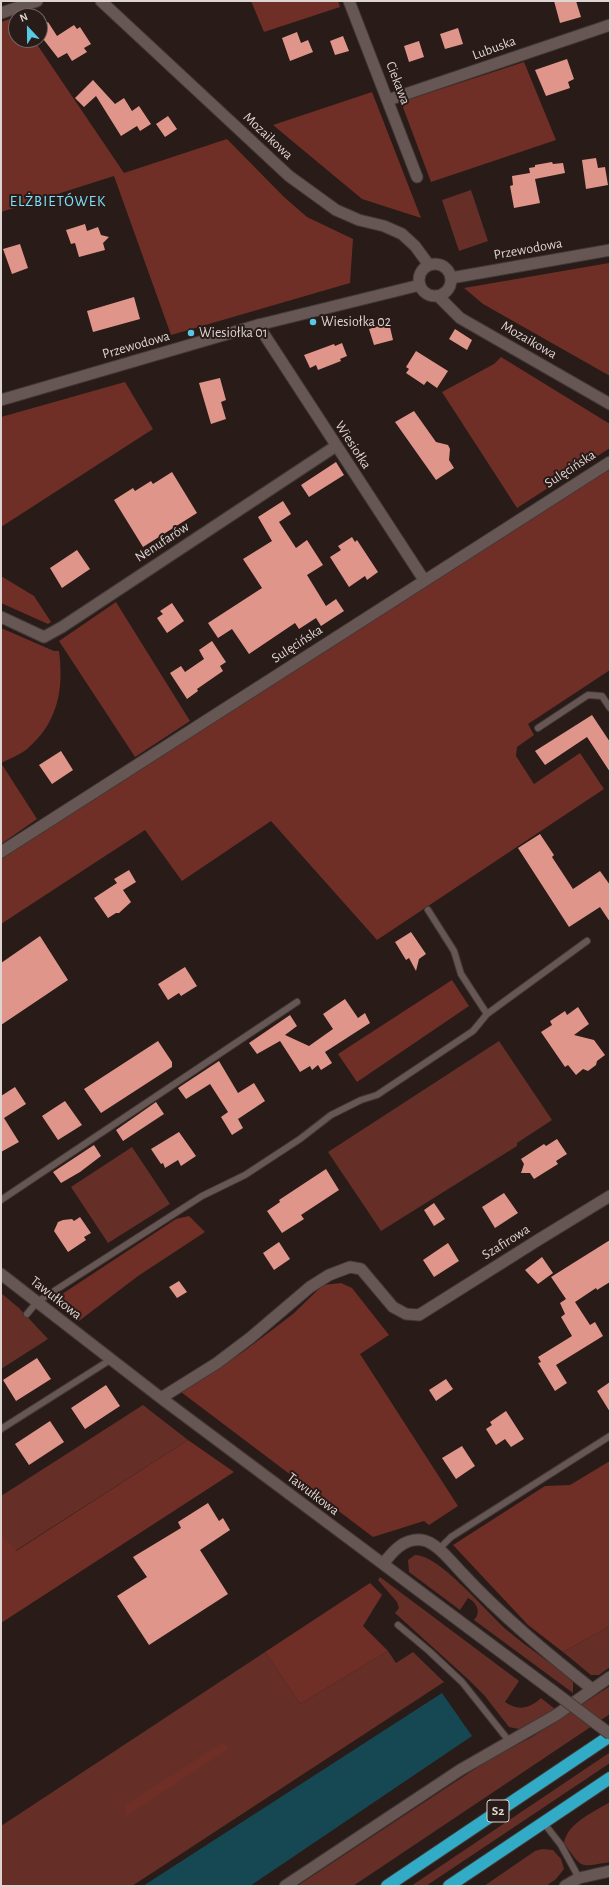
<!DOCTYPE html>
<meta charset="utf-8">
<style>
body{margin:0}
#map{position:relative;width:611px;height:1887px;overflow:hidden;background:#281b18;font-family:"Alegreya Sans",sans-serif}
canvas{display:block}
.frame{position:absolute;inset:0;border:2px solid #ded5d3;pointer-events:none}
.north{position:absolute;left:8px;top:8px;width:40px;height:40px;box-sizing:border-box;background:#281b18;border:1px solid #716563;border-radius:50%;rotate:338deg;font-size:11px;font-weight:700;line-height:16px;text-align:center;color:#ded5d3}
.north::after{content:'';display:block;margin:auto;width:14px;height:18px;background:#58c8e4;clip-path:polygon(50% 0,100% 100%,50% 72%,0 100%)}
</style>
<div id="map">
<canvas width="611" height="1887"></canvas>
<div class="frame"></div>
<div class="north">N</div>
</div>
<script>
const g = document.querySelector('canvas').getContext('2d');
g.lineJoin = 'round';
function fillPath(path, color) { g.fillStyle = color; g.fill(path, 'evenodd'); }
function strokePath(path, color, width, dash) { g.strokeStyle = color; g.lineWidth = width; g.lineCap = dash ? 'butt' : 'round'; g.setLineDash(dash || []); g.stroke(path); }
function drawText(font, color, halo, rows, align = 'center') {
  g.font = font + ' "Alegreya Sans",sans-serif'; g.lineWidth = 4; g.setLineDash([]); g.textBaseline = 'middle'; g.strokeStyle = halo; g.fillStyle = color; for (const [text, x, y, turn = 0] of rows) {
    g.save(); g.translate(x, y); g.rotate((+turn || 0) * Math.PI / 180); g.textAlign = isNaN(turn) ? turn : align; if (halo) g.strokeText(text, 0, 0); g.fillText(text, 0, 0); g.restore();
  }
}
fillPath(new Path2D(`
 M471,190L488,241L459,251L442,200Z
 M499,1041L552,1120L517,1143V1146L381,1231L328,1152Z
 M132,1147L170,1204L108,1243L71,1187Z
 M1,1293L19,1308L48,1339L1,1369Z
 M143,1405L188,1440L15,1551L1,1532V1496Z
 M415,1555C440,1555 487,1613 508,1631C529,1649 553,1663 573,1682V1693L474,1620C482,1612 476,1602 468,1598L460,1610L409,1572L408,1560Z
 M380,1577L519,1681L505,1702C518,1711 529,1709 541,1698L555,1709L519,1729L509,1727L484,1695L469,1680L395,1613L399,1608L397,1602L378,1580Z
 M610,1626V1667L599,1675H591L563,1652Z
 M388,1651L396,1663L413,1652L444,1682L132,1886H1V1826L265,1652L300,1704Z
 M610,1686V1714L353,1886H297L493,1757L532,1737Z
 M609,1753L610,1763L426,1886H411Z
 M610,1802V1862C579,1867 583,1870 564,1843C567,1823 594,1812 610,1802Z
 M542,1849L553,1850L561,1859L564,1869L556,1879L546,1886H484L535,1851Z`), '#652f28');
fillPath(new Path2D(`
 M251,1H338L340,7L264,32Z
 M16,17V40H34L124,173L227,139L284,197L307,217L353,239L350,283L171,335L114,176L1,212V22Z
 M524,62L556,140L431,182L401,102Z
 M372,92L421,218L362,199L273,125Z
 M609,263L610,376L483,304L464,288Z
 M501,357L610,424V448L517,508L442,392L494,364Z
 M125,382L153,429L1,527V417Z
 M610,467V670L528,724L534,735L517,747L516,756L534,784L580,753L604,789L377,940L271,821L182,881L145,830L1,924V859Z
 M1,576L34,596L51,622L48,624L1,603Z
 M116,602L190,721L135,757L59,641Z
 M1,628L54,651H59C64,690 58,723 26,750C19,755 9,759 1,763L37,819L1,844Z
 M452,980L469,1006L357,1082L338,1054Z
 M189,1216L205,1232L138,1276L79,1321L53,1300L176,1219Z
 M341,1283L352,1288L389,1335L360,1354L458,1506L429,1525L424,1521L373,1537L181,1392L243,1352L293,1314L323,1285Z
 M188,1440L234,1472L1,1623V1532L16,1551Z
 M610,1461V1626L563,1652L528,1625L453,1545L545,1486L570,1485Z
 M370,1583L382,1595L363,1626L388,1651L300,1704L265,1652Z
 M224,1742L228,1749L125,1817V1805Z`), '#6f2f27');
fillPath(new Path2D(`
 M442,1693L472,1736L250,1886H143Z`), '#164854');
fillPath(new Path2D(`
 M554,1H576L581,17L560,23Z
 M48,22L57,36L74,25L77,29L80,27L91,44L84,48L87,52L72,61L67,53L58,58L40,35V27Z
 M458,28L463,44L445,49L440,34Z
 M297,32L301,43L308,40L313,52L290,61L282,38Z
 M343,36L349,51L335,55L330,41Z
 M419,41L424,57L409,62L404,46Z
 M567,59L574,79L568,82L570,88L546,96L535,70Z
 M93,80L115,104L124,98L132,111L139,106L151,124L140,131L137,126L121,136L96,96L84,107L75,98Z
 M168,116L177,129L165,137L156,124Z
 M596,158L598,168L605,167L608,185L586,189L582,160Z
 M552,162L553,164L563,163L565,173L535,179L540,203L514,208L510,186L513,185L512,176L530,173L529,168L535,167V165Z
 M85,224L87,231L98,227L101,235L109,237L103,243L105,250L79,257L75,243L71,244L66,230Z
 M20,244L28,268L12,274L3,249Z
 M134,297L140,319L93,332L87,311Z
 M389,323L393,340L374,345L369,329Z
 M455,329L472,340L467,350L449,339Z
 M342,343L347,356L340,359L341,361L318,370L316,365L310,368L304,355L334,344L335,346Z
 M416,351L448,371L437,388L427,381L424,385L406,373L409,369L406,367Z
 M220,378L226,400L221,402L226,419L211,424L199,383Z
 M414,411L436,442L448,445L450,449L449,460L454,468L436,480L395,422Z
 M336,462L344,475L309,497L301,485Z
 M172,472L197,513L143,547L114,500L133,488L135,491L151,481L153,484Z
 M283,501L291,514L279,522L296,548L307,540L323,565L307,575L326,606L336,599L344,611L321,626L316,618L299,629L295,623L249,654L232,629L218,638L208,623L262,588L243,559L272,541L258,517Z
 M352,537L355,542L357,540L378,572L367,580L365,576L349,587L330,557L341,550L338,546Z
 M77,550L90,569L62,588L50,568Z
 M172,603L184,621L167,633L157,618L163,614L160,611Z
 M212,641L226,662L220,666L223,671L197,689L198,691L187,699L170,673L181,666L185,672L204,659L199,650Z
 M592,715L610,742V772L587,737L545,765L535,751Z
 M61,751L73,770L52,784L39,765Z
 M540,834L554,855L552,857L573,889L600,871L610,885V922L600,907L569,927L518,848Z
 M129,870L136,882L123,890L131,902L119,913H116L108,918L94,898L117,883L114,879Z
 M411,932L426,954L419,959L416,971L409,958L406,960L395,942Z
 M40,936L68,980L1,1025V963Z
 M185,967L197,986L181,996L179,993L168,1000L158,984Z
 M345,999L358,1018L365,1013L370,1023L325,1052L332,1063L321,1070L318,1065L312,1070L310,1066L300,1072L280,1041L257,1054L249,1043L290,1015L297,1026L285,1035L309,1046L333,1029L323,1014Z
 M578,1007L589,1024L574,1035L594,1040L605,1055L597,1061L596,1065L588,1071L583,1069L576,1075L568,1065L565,1067L541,1032L552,1025L550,1021L565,1011L567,1015Z
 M158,1041L172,1062V1067L101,1113L84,1089Z
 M219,1061L238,1093L254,1083L265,1101L238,1119L243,1128L232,1135L221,1117L228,1112L210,1084L186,1099L178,1088Z
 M15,1087L26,1104L4,1118L19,1142L1,1152V1096Z
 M65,1101L82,1125L58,1140L42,1116Z
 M156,1102L164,1114L123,1141L116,1130Z
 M179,1132L196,1156L181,1166L178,1160L165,1168L163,1163L161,1164L151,1149Z
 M557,1139L567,1154L556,1161L558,1164L534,1179L530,1173H521L524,1164L521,1159L544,1144L546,1146Z
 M94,1145L101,1156L80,1172L61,1183L53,1172Z
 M326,1169L339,1190L301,1215L304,1219L282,1233L267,1211L280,1202L279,1200Z
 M504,1193L518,1213L495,1228L482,1207Z
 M434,1203L445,1219L434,1226L424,1210Z
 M80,1217L91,1233L84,1237L86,1240L68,1252L54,1231L58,1222L63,1220L72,1219L74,1221Z
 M610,1240V1282L597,1290L596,1288L575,1302L590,1325L595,1322L603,1336L556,1365L567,1383L555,1391L538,1363L541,1362L538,1357L572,1336L561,1317L565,1314L560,1303L566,1299L551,1277Z
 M279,1242L290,1259L274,1270L263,1253Z
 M448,1243L459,1261L434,1277L423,1260Z
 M542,1257L553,1273L538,1284L525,1270Z
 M179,1281L187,1292L177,1298L169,1287Z
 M37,1358L51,1379L16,1401L3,1380Z
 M446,1379L453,1389L436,1401L429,1390Z
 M610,1382V1412L597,1391Z
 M106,1385L120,1406L85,1429L71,1408Z
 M506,1411L524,1439L511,1447L505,1439L496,1445L486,1429L492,1425L490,1422Z
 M50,1421L64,1442L29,1465L15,1444Z
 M462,1446L475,1466L456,1479L442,1458Z
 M208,1503L219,1521L223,1518L230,1530L200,1550L228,1594L149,1645L117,1596L147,1577L133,1557L181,1528L178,1522Z`), '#e0958a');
const service = new Path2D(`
 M538,728L588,695L602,696L610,708
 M428,910L454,951L461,974L487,1014
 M1,1200L297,1002
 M27,1314L37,1302L202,1196L245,1175L300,1139L331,1115L361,1100L377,1095L473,1031L487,1014L587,941
 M1,1429L110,1360
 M439,1549L451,1537L610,1436
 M398,1625L429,1651L462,1682L509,1741
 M543,1822L561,1845L579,1878`);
const minor = new Path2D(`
 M349,1L417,177
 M1,13L37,1
 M388,100L610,25
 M258,325L424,580
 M1,617L44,637L62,627L336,446
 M1,852L610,462
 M1,1274L161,1398L553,1691
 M161,1398L217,1363L250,1338L310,1287L329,1275L350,1267L361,1269L393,1307L406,1314L419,1315L538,1240L610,1196
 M383,1564C393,1551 404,1538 422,1540C437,1542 453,1564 463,1574C503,1617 547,1653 592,1689
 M285,1886L460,1770L556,1715L610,1677
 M565,1886L579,1878L610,1871`);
const tertiary = new Path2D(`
 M101,1L289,176L336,210L359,220L384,226L402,234L415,246L429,265
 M419 280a16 16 0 1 1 32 0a16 16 0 1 1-32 0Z
 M451,278L610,250
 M438,296L460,318L610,404
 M1,400L258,325L420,285`);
const motorway = new Path2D(`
 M387,1886L610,1736
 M449,1886L610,1778`);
strokePath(service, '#413836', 8);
strokePath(minor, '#413836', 13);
strokePath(tertiary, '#413836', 13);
strokePath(motorway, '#413836', 14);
strokePath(service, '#675754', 6);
strokePath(minor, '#675754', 11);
strokePath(tertiary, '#675754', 11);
strokePath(motorway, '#32abc6', 12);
const minorBridge = new Path2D(`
 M553,1691L610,1734`);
strokePath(minorBridge, '#413836', 13, []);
strokePath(minorBridge, '#675754', 11);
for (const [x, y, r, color] of [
 [313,322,4,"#58c8e4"],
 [191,333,4,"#58c8e4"]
]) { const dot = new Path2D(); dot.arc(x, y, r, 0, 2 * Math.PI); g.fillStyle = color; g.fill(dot); strokePath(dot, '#281b18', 1.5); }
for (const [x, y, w] of [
 [498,1811,22]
]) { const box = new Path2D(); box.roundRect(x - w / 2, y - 11, w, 22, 3); g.fillStyle = '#281b18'; g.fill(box); strokePath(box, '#ded5d3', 1); }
drawText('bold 13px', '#ded5d3', null, [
 ["S2",498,1811]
]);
drawText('14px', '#ded5d3', '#281b18', [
 ["Lubuska",494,48,-20],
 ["Ciekawa",398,83,69],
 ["Mozaikowa",268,136,43],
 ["Przewodowa",528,249,-10],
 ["Mozaikowa",529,340,30],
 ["Przewodowa",136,345,-16],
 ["Wiesiołka",353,445,57],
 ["Sulęcińska",570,469,-33],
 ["Nenufarów",162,542,-33],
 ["Sulęcińska",297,644,-33],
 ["Szafirowa",506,1242,-32],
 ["Tawułkowa",56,1298,38],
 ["Tawułkowa",313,1494,37]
]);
drawText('14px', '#ded5d3', '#281b18', [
 ["Wiesiołka 02",321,322],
 ["Wiesiołka 01",199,333]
], 'left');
g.letterSpacing = '1px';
drawText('15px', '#7ce0fa', '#281b18', [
 ["ELŻBIETÓWEK",58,201]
]);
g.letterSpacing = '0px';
</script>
